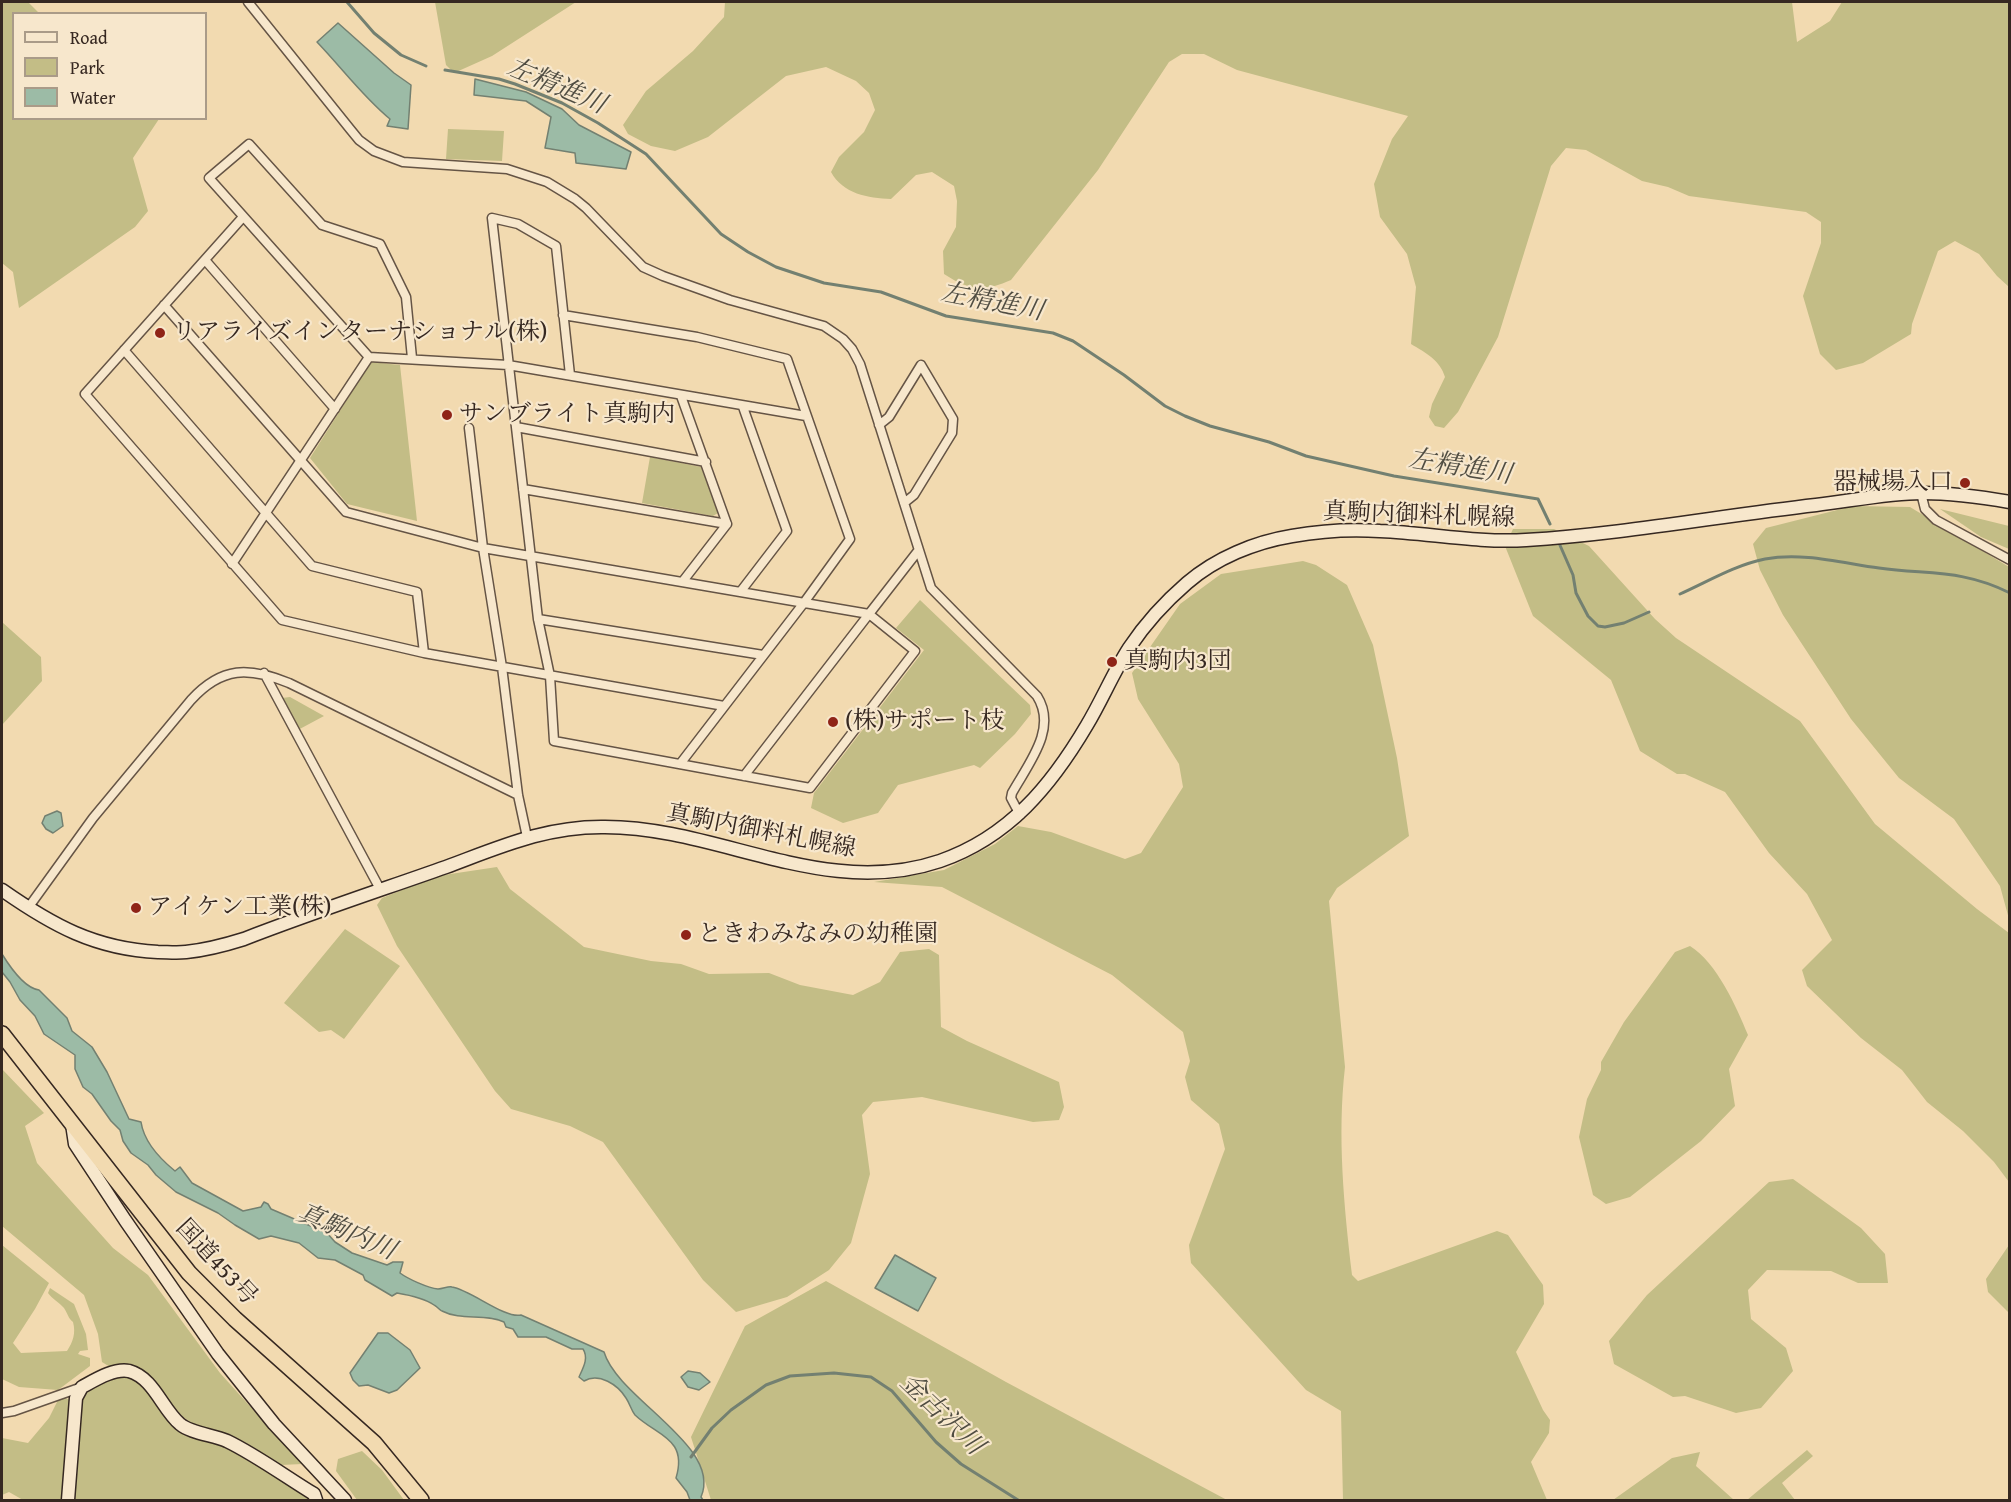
<!DOCTYPE html>
<meta charset="utf-8">
<style>
body{margin:0}
#map{position:relative;width:2011px;height:1502px;overflow:hidden;background:#f2dab0;font-family:"Gentium Book Plus",serif}
canvas{display:block}
.frame{position:absolute;inset:0;border:3px solid #362821;pointer-events:none}
.legend{position:absolute;left:12px;top:12px;width:195px;height:108px;box-sizing:border-box;background:#f7e7cc;border:2px solid #aa9b88;margin:0;padding:8px 10px;list-style:none;font-size:18px;color:#362821}
.legend li{display:flex;align-items:center;gap:12px;height:30px}
.legend b{width:30px;border:2px solid #aa9b88}
</style>
<div id="map">
<canvas width="2011" height="1502"></canvas>
<div class="frame"></div>
<ul class="legend">
<li><b style="height:8px;background:#f7e7cc"></b>Road</li>
<li><b style="height:16px;background:#c3bd86"></b>Park</li>
<li><b style="height:16px;background:#9cbba6"></b>Water</li>
</ul>
</div>
<script>
const g = document.querySelector('canvas').getContext('2d');
g.lineJoin = 'round';
function fillPath(path, color) { g.fillStyle = color; g.fill(path, 'evenodd'); }
function strokePath(path, color, width, dash) { g.strokeStyle = color; g.lineWidth = width; g.lineCap = dash ? 'butt' : 'round'; g.setLineDash(dash || []); g.stroke(path); }
function drawText(font, color, halo, rows, align = 'center') {
  g.font = font + ' "Gentium Book Plus","Noto Serif JP",serif'; g.lineWidth = 4.5; g.setLineDash([]); g.textBaseline = 'middle'; g.strokeStyle = halo; g.fillStyle = color; for (const [text, x, y, turn = 0] of rows) {
    g.save(); g.translate(x, y); g.rotate((+turn || 0) * Math.PI / 180); g.textAlign = isNaN(turn) ? turn : align; if (halo) g.strokeText(text, 0, 0); g.fillText(text, 0, 0); g.restore();
  }
}
fillPath(new Path2D(`
 M2,2H28L39,13L14,14V118L159,119L133,158L148,211L135,227L19,308L13,272L2,263Z
 M435,2H576L492,56L454,73L446,65Z
 M725,2H1792L1797,42L1830,21L1842,2H2009V287L1997,276L1979,254L1955,241L1938,251L1912,324L1911,334L1863,363L1836,370L1820,354L1803,296L1821,243V222L1806,212L1689,196L1668,187L1642,181L1586,150L1566,148L1551,166L1498,337L1458,412L1444,428L1435,426L1429,417L1432,404L1445,377C1440,360 1426,353 1411,344L1416,287L1407,254L1380,217L1374,184L1392,139L1408,116L1237,70L1204,54H1182L1169,62L1098,170L1011,280C984,292 970,291 944,274L943,251L956,227L957,201L954,186L932,172L916,175L891,199C868,198 843,194 831,172L839,157L864,132L875,110L869,93L856,81L826,67L786,76L708,137L675,151L651,146L628,134L623,125L646,91L693,51L724,17Z
 M448,129L504,131L502,161L446,159Z
 M371,362L400,365L417,521L347,504L310,458Z
 M650,457L701,467L718,513L713,516L642,503Z
 M1853,506L1910,507L2009,567V919L2000,886L1954,819L1899,778L1851,719L1783,615L1760,570L1753,544L1766,528Z
 M1940,509L2009,526V549L1981,537Z
 M1513,529H1554L1589,546L1655,619L1676,638L1800,721L1875,824L1977,909L2009,933V1182L1994,1162L1963,1131L1927,1102L1902,1070L1861,1038L1807,986L1802,970L1832,940L1807,894L1769,853L1725,792L1685,774H1677L1640,751L1611,680L1533,616L1505,546Z
 M1303,561L1316,565L1347,585L1373,645L1397,758L1409,836L1337,888L1329,901L1345,1067C1337,1136 1344,1206 1352,1275L1358,1281L1497,1231L1508,1235L1543,1285L1544,1304L1516,1352L1543,1410L1550,1420L1549,1433L1531,1462L1547,1500H1343L1341,1411L1306,1390L1191,1263L1189,1245L1225,1149L1219,1124L1191,1100L1185,1077L1190,1061L1183,1032L1112,975L942,887L874,882L944,870L995,844L1018,826L1051,832L1125,859L1141,853L1183,787L1179,764L1138,699L1132,673L1180,604L1221,574Z
 M920,600L1030,705L1031,714L1015,734L980,768L974,765L898,785L878,813L843,823L811,808L814,793L924,650L896,628Z
 M2,622L41,657L42,681L2,725Z
 M290,697L324,716L296,731L282,698Z
 M497,867L510,889L584,947L651,961L681,964L709,974L769,973L800,985L853,995L880,982L900,952L929,949L939,955L941,1027L967,1041L1059,1082L1064,1107L1059,1120L1033,1122L922,1097L873,1102L862,1115L870,1174L851,1243L829,1270L787,1297L736,1312L703,1280L603,1142L570,1126L511,1109L495,1091L397,946L377,905L382,898L437,876Z
 M345,929L400,966L344,1039L331,1030L319,1032L284,1003Z
 M1690,946C1717,963 1736,1006 1748,1035L1729,1069L1735,1106L1701,1141L1630,1197L1606,1204L1593,1195L1579,1137L1587,1099L1601,1070V1062L1624,1022L1675,952Z
 M2,1069L44,1113L25,1126L37,1163L113,1248L148,1275L220,1373L302,1464L281,1465L216,1432L191,1423L173,1409L148,1379L110,1367L102,1362L98,1334L84,1295L2,1226Z
 M1793,1179L1861,1228L1885,1254L1888,1283H1858L1831,1271L1767,1270L1748,1290L1751,1319L1786,1348L1793,1371L1761,1408L1736,1413L1685,1396L1673,1397L1614,1364L1609,1341L1647,1295L1769,1182Z
 M2,1245L49,1283L35,1309L13,1343L21,1353L67,1351C73,1342 76,1333 73,1322C68,1318 68,1314 64,1308C59,1302 52,1299 48,1293L50,1288L74,1304L86,1334L88,1350L80,1351L78,1354L90,1358V1366L58,1390L19,1387L2,1379Z
 M2009,1245V1313L1988,1292L1986,1279Z
 M826,1281L1006,1382L1227,1500H711L691,1437L745,1326Z
 M120,1375L135,1378L147,1388L171,1424L191,1437L210,1439L227,1443L313,1500H73L82,1393Z
 M65,1398L70,1400L63,1500H23L9,1492L2,1495V1438L28,1443L49,1418L58,1400Z
 M1807,1450L1813,1456L1782,1483L1795,1500H1747Z
 M362,1451L382,1470L404,1500H357L336,1471L338,1459Z
 M1700,1452L1696,1466L1734,1500H1613L1672,1458Z`), '#c3bd86');
const water = new Path2D(`
 M338,23L394,73L411,85L408,129L387,126L390,119C364,98 341,67 317,42Z
 M475,79L526,92L562,109L579,125L631,152L626,169L576,163L575,153L545,148L551,117L526,101L474,95Z
 M57,811L61,813L63,826L53,833L46,829L42,823L45,816Z
 M2,954C10,967 24,988 39,990L67,1018L72,1031L92,1047L107,1072L129,1119L141,1122C144,1142 159,1158 175,1171L180,1167L192,1183L243,1211L261,1207L264,1202L268,1204L271,1209L327,1233L335,1242L352,1253L387,1265L393,1262H403L400,1273C408,1279 428,1288 438,1289C443,1289 448,1286 452,1287C471,1290 505,1319 521,1315L604,1352C618,1399 723,1446 701,1497L703,1500H690L687,1492L676,1478C688,1438 657,1436 635,1415C631,1410 630,1404 626,1398C618,1385 599,1372 584,1381L579,1377C583,1368 589,1358 583,1349H572L546,1337H518L513,1329L506,1327L504,1322C485,1313 461,1321 442,1311C441,1311 435,1305 434,1305C424,1298 409,1295 397,1293L392,1296L365,1280L363,1275L335,1260L318,1258L299,1243L271,1236L259,1239L235,1225L218,1213L176,1192L156,1175L148,1165L131,1153L123,1141L120,1130L111,1121L92,1094L83,1087L75,1069V1055L44,1034L35,1016L20,1000L10,982L2,972Z
 M895,1255L936,1278L918,1311L875,1288Z
 M378,1333H388L410,1350L420,1368L397,1390L389,1393L368,1385L359,1386L353,1380L350,1373Z
 M688,1371L700,1373L710,1382L699,1390L688,1387L681,1377Z`);
fillPath(water, '#9cbba6');
strokePath(water, '#738071', 1.5);
strokePath(new Path2D(`
 M347,2L374,33L401,55L426,66
 M445,70L499,79L515,84L562,103L598,123L646,154L721,234L748,252L776,267L824,283L881,292L946,316L1053,333L1073,341L1124,375L1165,406L1185,416L1210,426L1269,442L1306,456L1394,476L1538,499L1550,524
 M1559,543L1573,575L1576,593L1588,616L1598,626L1605,627L1624,623L1649,612
 M1680,594C1707,582 1735,565 1765,559C1803,552 1842,563 1879,568C1929,575 1962,569 2010,593
 M691,1457L712,1428L731,1410L766,1385L790,1376L834,1373L871,1377L892,1391L936,1442L961,1464L1018,1500`), '#738071', 3);
const street = new Path2D(`
 M248,2L350,129L359,140L374,151L403,162L507,169L547,182L575,199L586,208L643,267L663,276L730,300L824,326L843,339L852,349L860,364L931,588L1037,696C1058,729 1028,764 1012,793L1011,798L1020,815
 M243,217L85,394L282,620L424,653L724,706
 M205,260L335,409
 M164,305L346,512L483,548L869,614L918,551
 M563,315L697,337L787,359L850,539L803,604L680,764
 M124,350L312,566L417,592L424,653
 M369,357L209,178L249,144L322,225L380,244L406,297L412,358
 M570,375L556,246L518,224L492,218L538,619L550,676L554,741L810,788L915,651L869,614L744,776
 M681,396L727,524L683,581
 M879,425L889,417L921,365L953,419L952,433L914,495L904,503
 M516,427L706,462
 M469,428L483,548L502,667L518,795L527,837
 M523,489L727,524
 M1921,493L1925,509L1936,520L2010,560
 M232,564L369,357L508,365L806,416
 M741,591L787,531L743,407
 M538,619L763,655
 M264,673L380,889
 M28,908L93,818L191,700C222,666 249,667 289,683L518,795
 M2,1413L14,1411L82,1387`);
const secondary = new Path2D(`
 M2,890C52,925 95,949 158,952C167,952 177,953 186,952C206,950 225,945 244,939C311,913 378,891 446,867C500,847 546,826 605,827C719,827 825,900 940,861C1009,837 1051,786 1087,725C1102,700 1113,673 1129,648C1145,624 1165,602 1187,583C1216,558 1255,542 1292,536C1320,531 1352,529 1380,531C1429,533 1477,543 1526,540C1623,534 1719,516 1816,505C1850,501 1889,493 1922,493C1951,493 1981,497 2010,502
 M72,1124L75,1144L125,1220L218,1354L274,1424L345,1500
 M68,1500L76,1398L82,1387C95,1380 114,1368 129,1371C154,1378 162,1409 180,1424C190,1433 213,1435 227,1441C256,1455 286,1477 314,1494L316,1500`);
const highway = new Path2D(`
 M2,1034L189,1273L235,1319L374,1443L421,1500`);
strokePath(street, '#655445', 11);
strokePath(secondary, '#362821', 15);
strokePath(highway, '#362821', 18);
strokePath(street, '#f7e7cc', 8);
strokePath(secondary, '#f7e7cc', 12);
strokePath(highway, '#f2dab0', 15);
for (const [x, y, r, color] of [
 [160,333,6,"#8f2418"],
 [447,415,6,"#8f2418"],
 [1965,483,6,"#8f2418"],
 [1112,662,6,"#8f2418"],
 [833,722,6,"#8f2418"],
 [136,908,6,"#8f2418"],
 [686,935,6,"#8f2418"]
]) { const dot = new Path2D(); dot.arc(x, y, r, 0, 2 * Math.PI); g.fillStyle = color; g.fill(dot); strokePath(dot, '#f7e7cc', 2); }
drawText('24px', '#362821', '#f7e7cc', [
 ["リアライズインターナショナル(株)",172,333],
 ["サンブライト真駒内",459,415],
 ["器械場入口",1953,483,"right"],
 ["真駒内3団",1124,662],
 ["(株)サポート枝",845,722],
 ["アイケン工業(株)",148,908],
 ["ときわみなみの幼稚園",698,935]
], 'left');
drawText('24px', '#362821', '#f7e7cc', [
 ["真駒内御料札幌線",1419,516,2],
 ["真駒内御料札幌線",761,832,11],
 ["国道453号",216,1263,47]
]);
drawText('italic 26px', '#504d42', '#f7e7cc', [
 ["左精進川",556,87,23],
 ["左精進川",992,303,11],
 ["左精進川",1460,468,9],
 ["真駒内川",346,1233,23],
 ["金古沢川",941,1415,44]
]);
</script>
